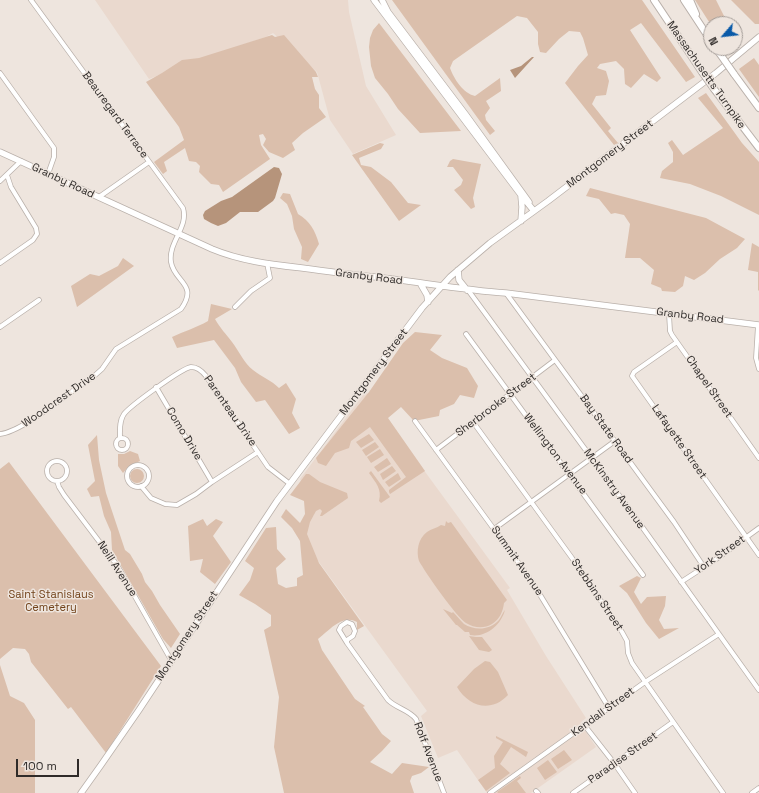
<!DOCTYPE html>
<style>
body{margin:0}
#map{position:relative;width:759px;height:793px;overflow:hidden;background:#eee5de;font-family:"Space Grotesk",sans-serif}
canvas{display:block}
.north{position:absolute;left:703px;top:16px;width:40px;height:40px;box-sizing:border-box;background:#eee5de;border:1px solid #a29b96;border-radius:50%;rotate:242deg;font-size:11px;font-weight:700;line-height:16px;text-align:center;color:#2f2b29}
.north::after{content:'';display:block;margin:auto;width:14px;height:18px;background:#095aa8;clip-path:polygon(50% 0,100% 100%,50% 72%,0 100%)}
.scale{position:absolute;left:16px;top:759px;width:63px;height:18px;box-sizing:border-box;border:2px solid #2f2b29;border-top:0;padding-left:5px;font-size:12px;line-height:14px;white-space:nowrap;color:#2f2b29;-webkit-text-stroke:3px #eee5de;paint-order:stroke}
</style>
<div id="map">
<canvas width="759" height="793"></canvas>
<div class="north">N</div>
<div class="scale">100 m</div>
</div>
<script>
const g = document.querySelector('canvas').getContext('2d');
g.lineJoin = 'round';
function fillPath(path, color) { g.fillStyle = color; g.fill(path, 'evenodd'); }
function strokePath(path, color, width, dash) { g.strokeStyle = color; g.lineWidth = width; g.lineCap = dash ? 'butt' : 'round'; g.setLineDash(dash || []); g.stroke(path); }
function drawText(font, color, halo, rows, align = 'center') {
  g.font = font + ' "Space Grotesk",sans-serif'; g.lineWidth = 3; g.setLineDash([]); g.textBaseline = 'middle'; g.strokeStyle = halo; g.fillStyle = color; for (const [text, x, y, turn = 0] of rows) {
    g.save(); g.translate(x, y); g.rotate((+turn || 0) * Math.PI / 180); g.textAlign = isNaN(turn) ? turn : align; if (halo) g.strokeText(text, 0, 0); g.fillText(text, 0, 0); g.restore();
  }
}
fillPath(new Path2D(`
 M95,0H348L349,12L366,86L396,135L353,154L330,120L317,72L273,33L266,37L200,59L149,79Z
 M366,391L510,588L507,590L546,656L586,718L580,723L596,747L531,793H487L457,750L438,758L421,716L427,711L295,529L314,515L300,479Z`), '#ead9ce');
fillPath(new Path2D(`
 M392,0H642L695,77L686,82L641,23L630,30L661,78L657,82L644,74L631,88L625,84L624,69L616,61L600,64L597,68L606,71L609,81L606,95L596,96L592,104L611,128L608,131L618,143L614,145L565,83L578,66L588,55L583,38L580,32L569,31L559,39L546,53L540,52L538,44V32L527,18L517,16L453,61L450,68C454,79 463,93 475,96L500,78L501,91L486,101L490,108L485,115L486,120L495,131L490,135Z
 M695,0H716L728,24H711V25Z
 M731,0H759V24H755Z
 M379,23L461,131L420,133L398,109L388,94L375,78L371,66L369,47L370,38L373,30Z
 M272,35L275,37L284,35L316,72L318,77H312L315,89L319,95V108L326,117L303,133L292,143L295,150L283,158L269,152L263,145L266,139L263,134L259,135L261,145L270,159L223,192L219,185L211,184L199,172L200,166L196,162L189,161L185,148L164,162L167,171L163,174L154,162L184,140L179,127L146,82L162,73L182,60L199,58Z
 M754,58L759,65V97L739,69Z
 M706,93L742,143L759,162V215L721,196L690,184L660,178L662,171L673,162V152L668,143L672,140L683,155L723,128L698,98Z
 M380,143L384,144L381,149L359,158L361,165L371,167L391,182L408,203L421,205L399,221L352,155Z
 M453,159L481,164L473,198L475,207L471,209L454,190L461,185L463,180L453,167H447L450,161Z
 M590,188L706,218L745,239L737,248L720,259L705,273L694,280L685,276L683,286L675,292L662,291L661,288L651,284L654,270L640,258H625L630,224L624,215L615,213L611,214L599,199L586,196Z
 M283,193L290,194L298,214C310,221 315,230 319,244L308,262L301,259L302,247L294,229L292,216L287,204L280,198Z
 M752,243L759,247V290L758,291V272L748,270Z
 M123,258L134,266L77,307L71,286L90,274L99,276L118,266Z
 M211,304L232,309L215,319C220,328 226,334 232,342C239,351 244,363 253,370C262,377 271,380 279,388L286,383L296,399L292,413L300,428L289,434L265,400L256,402L241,382L235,368L214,340L177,348L172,337C184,331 196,328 208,321Z
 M415,332L442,335L430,350L442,358L467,368L478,386L474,398L460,395L454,404L440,410L439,416L414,421L401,407L388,418L425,471L390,494L389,492V490L406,477L370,427L351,441L349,448L335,453L326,466L318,463L316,458L369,392L403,343Z
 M369,434L374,440L361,448L356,442Z
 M97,435L99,460L106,493L125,550L130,554L142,574L145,582L152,591L160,605L180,634L171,648L163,639L112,550L111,532L104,516L99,496L91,497L87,489L95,481L88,445Z
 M375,442L379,447L366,456L362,450Z
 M380,449L384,455L371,463L367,457Z
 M130,451L138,454L140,461L129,466L123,473L118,466V454H124Z
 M387,458L391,464L378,472L374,467Z
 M9,462L161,666L106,753L71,707L68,709L31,662L29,654L25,649L13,648L0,659V469Z
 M392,466L396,471L383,480L380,474Z
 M130 476a7 7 0 1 1 14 0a7 7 0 1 1-14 0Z
 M371,471L390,497L381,503L379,501C382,489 376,483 369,473Z
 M398,473L401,479L389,487L385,482Z
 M306,474H309L320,482L347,493L348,498L322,516H320L322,511L320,509L316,511L310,522L307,534L319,563L364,626L357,630V622C342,614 330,630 318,639L322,650L355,699L365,706L363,707L382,734L391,741L382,751L370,762L392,774L402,763L429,767L421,773L412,776L410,781L414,793H284L274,747L279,697L264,630L271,626V615L255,604L239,595L250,580L254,568L245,561L266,528L276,527L277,549L286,559L276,568L278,584L286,588L297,586V578L303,575L300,541L292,528L281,517L286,509L300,523L305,514L304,501L290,495Z
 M203,519L207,526L216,519L223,522L213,536L231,562L215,584L200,572L203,559L190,561L188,526Z
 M446,521L448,523L451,522L507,600L504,603C503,611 500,619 492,624C484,629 474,628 466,623C457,618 425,572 419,561C416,551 418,539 427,532C431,529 437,528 441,525L445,526Z
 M637,576L641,578L634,592L641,604L647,597L666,596L665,606L659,620L664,629L679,628L659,639L646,623L627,593L619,586Z
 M443,609L452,613L453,612C457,616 460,620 464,624C475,631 490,630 499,620C501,617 503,612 505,610C501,625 486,638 470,635L469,632H465L457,625H456Z
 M469,636L476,637H482L492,650L489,652L479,650Z
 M485,661L490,662L498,672L508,695C491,713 469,707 457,687L474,669Z
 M0,665L10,696L24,703L35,720V793H0Z
 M496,736L528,752L526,757L511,747L500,764L510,773L486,791L478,780L495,768L494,756L503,742L496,738Z
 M564,750L572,760L558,769L551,759Z
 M548,760L557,772L545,780L537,768Z
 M520,776L521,778L517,781L526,793H498L497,792Z`), '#dbbfac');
fillPath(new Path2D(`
 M532,57H534L515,78L510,70L521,66Z
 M274,167L279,168L282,174L275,198L273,201L258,212H240L226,223L218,226L211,223L204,219L203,215L205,211L221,201L232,197Z`), '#b6947b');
const minor = new Path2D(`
 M0,73L54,148V157L48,174
 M0,181L21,161
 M99,197L149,162
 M0,263L33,240L37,234L36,228L11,187L7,175
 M468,290L635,517L759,690
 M506,293L674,522L704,567
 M235,307L251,291L270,278L267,263
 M669,314L670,331L672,335L759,458
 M758,325L756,358L759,369
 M0,327L39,300
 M466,334L643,575
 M677,342L634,372L632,376L759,555
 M156,387L212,482
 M415,421L531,580L609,708
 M473,422L572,558L622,632L627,641L628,653L632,663L723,793
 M0,434C23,432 71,390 93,377L102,369L116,349L181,309C199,284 174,282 171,262C168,242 189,227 183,208L31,0
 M120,438C120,430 119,421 124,414C130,406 182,368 191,367C198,367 202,371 206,376L268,467L290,484
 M116 444a6 6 0 1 1 12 0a6 6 0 1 1-12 0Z
 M436,450L555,360
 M47 471a10 10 0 1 1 20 0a10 10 0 1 1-20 0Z
 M127 476a11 11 0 1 1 22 0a11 11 0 1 1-22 0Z
 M57,481L59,487L64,495L117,565L171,660
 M141,486L151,498L165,504L177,505L196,494L212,482L258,452
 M494,529L615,441
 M681,582L715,560L759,528
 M347,622L352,624L355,631L353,636L347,640V643L339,630L341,626Z
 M347,643L388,700C396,708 409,710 416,719L444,793
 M585,726L614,763L635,793
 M536,791L538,793
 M490,793L645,682L719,634
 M573,793L673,722
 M752,793L759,788`);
const major = new Path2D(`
 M374,0L521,195L534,211
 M382,0L388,12L466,115L529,202
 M0,152L212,249C243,262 277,265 310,269C332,272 354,275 376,277C420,282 463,290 506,293L759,325
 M521,221L522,207L521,196
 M458,270L459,280L467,290
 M420,283L427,295L428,302
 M81,793L101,765L139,710L277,501L422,308L450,277L490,243L548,201L716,73L759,37`);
const highway = new Path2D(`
 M654,0L702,72
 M684,0L711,41
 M690,0L696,14
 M715,48L720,54
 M734,74L759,108
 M714,89L759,148`);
strokePath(minor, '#b9b0aa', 5.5);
strokePath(major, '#b9b0aa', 7);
strokePath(highway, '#b9b0aa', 8);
strokePath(minor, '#fff', 4);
strokePath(major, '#fff', 5.5);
strokePath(highway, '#fff', 6);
const highwayBridge = new Path2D(`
 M720,54L734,74
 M702,72L714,89`);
strokePath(highwayBridge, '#b9b0aa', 8, []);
strokePath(highwayBridge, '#fff', 6);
drawText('11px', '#2f2b29', '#eee5de', [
 ["Massachusetts Turnpike",706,75,55],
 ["Beauregard Terrace",115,115,54],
 ["Montgomery Street",610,154,-37],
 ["Granby Road",63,181,25],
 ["Granby Road",369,277,7],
 ["Granby Road",690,316,7],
 ["Montgomery Street",374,372,-53],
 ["Chapel Street",709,387,55],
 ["Woodcrest Drive",59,400,-35],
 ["Sherbrooke Street",496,405,-37],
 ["Parenteau Drive",230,411,55],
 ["Bay State Road",606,429,54],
 ["Como Drive",184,434,59],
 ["Lafayette Street",679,442,55],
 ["Wellington Avenue",555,454,53],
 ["McKinstry Avenue",614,489,54],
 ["York Street",720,555,-35],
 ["Summit Avenue",517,561,55],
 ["Neill Avenue",117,569,57],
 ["Stebbins Street",597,595,56],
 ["Montgomery Street",187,636,-57],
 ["Kendall Street",603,712,-36],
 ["Rolf Avenue",428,752,69],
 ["Paradise Street",623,758,-35]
]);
drawText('11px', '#72431b', '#eee5de', [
 ["Saint Stanislaus",51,595],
 ["Cemetery",51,608]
]);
</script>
